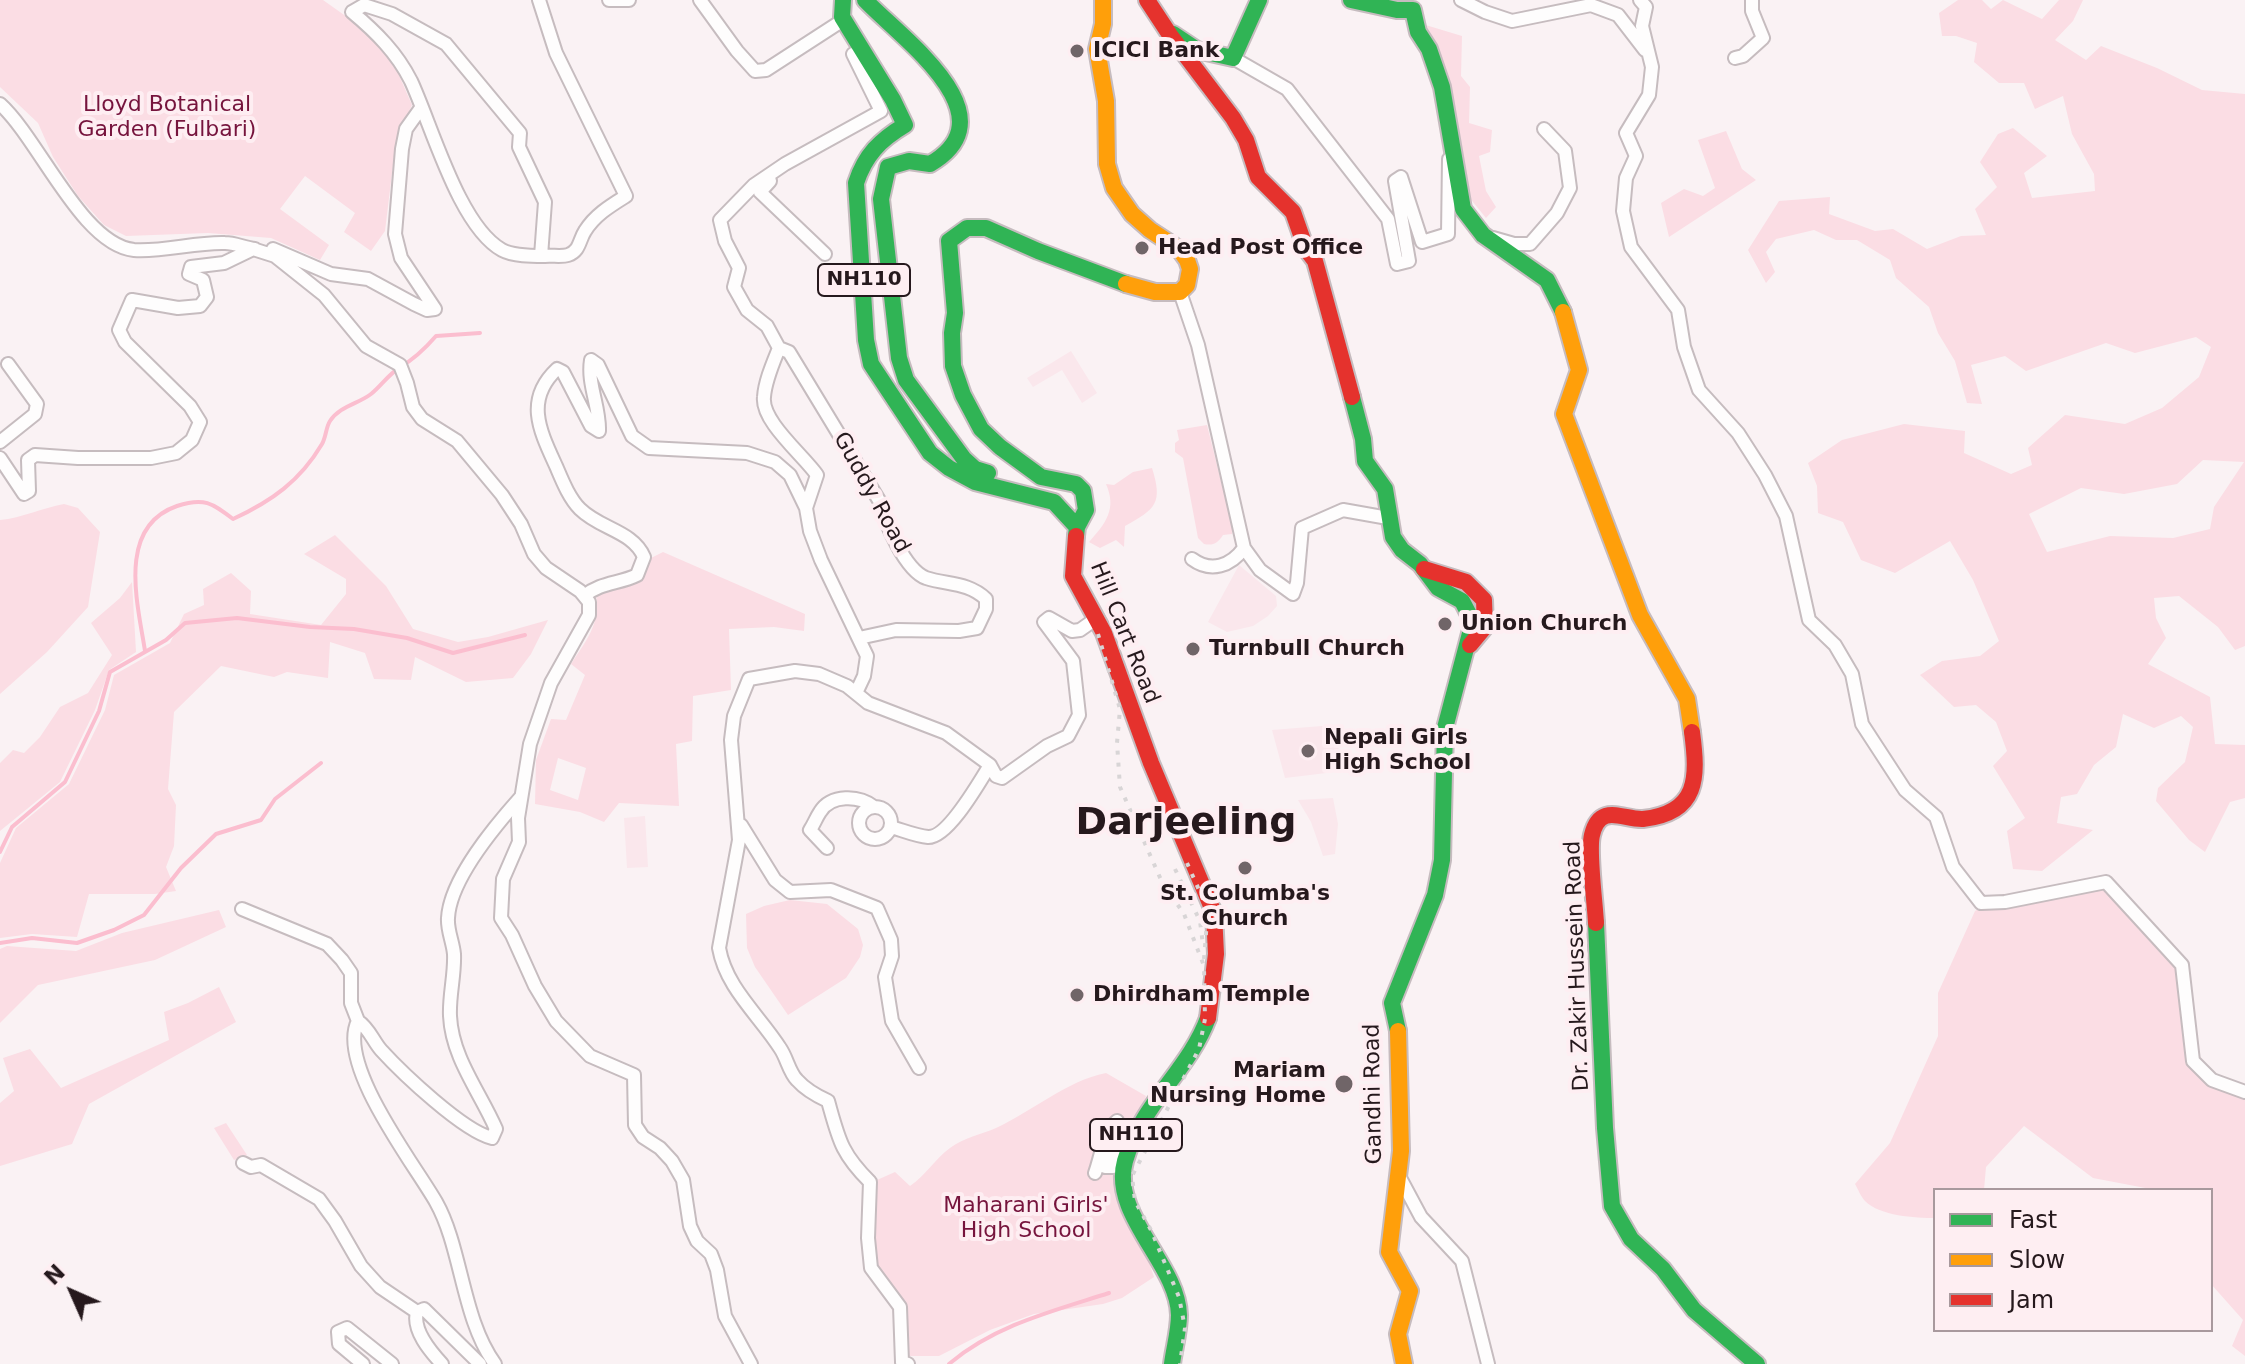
<!DOCTYPE html>
<style>
body{margin:0}
#map{position:relative;width:2245px;height:1364px;overflow:hidden;background:#faf2f4;font-family:"DejaVu Sans",sans-serif}
canvas{display:block}
.legend{position:absolute;left:1933px;top:1188px;width:280px;height:144px;box-sizing:border-box;background:#feeef2;border:2px solid #a8999d;margin:0;padding:10px 14px;list-style:none;font-size:24px;color:#26191d}
.legend li{display:flex;align-items:center;gap:16px;height:40px}
.legend b{width:40px;border:2px solid #a8999d}
.north{position:absolute;left:32px;top:1252px;width:80px;height:80px;-webkit-text-stroke:6px #feeef2;paint-order:stroke;rotate:315deg;font-size:22px;font-weight:700;line-height:32px;text-align:center;color:#26191d}
.north::after{content:'';display:block;margin:auto;width:28px;height:36px;background:#26191d;clip-path:polygon(50% 0,100% 100%,50% 72%,0 100%)}
</style>
<div id="map">
<canvas width="2245" height="1364"></canvas>
<ul class="legend">
<li><b style="height:10px;background:#30b455"></b>Fast</li>
<li><b style="height:10px;background:#ff9f0a"></b>Slow</li>
<li><b style="height:10px;background:#e5322d"></b>Jam</li>
</ul>
<div class="north">N</div>
</div>
<script>
const g = document.querySelector('canvas').getContext('2d');
g.lineJoin = 'round';
function fillPath(path, color) { g.fillStyle = color; g.fill(path, 'evenodd'); }
function strokePath(path, color, width, dash) { g.strokeStyle = color; g.lineWidth = width; g.lineCap = dash ? 'butt' : 'round'; g.setLineDash(dash || []); g.stroke(path); }
function drawText(font, color, halo, rows, align = 'center') {
  g.font = font + ' "DejaVu Sans",sans-serif'; g.lineWidth = 8; g.setLineDash([]); g.textBaseline = 'middle'; g.strokeStyle = halo; g.fillStyle = color; for (const [text, x, y, turn = 0] of rows) {
    g.save(); g.translate(x, y); g.rotate((+turn || 0) * Math.PI / 180); g.textAlign = isNaN(turn) ? turn : align; if (halo) g.strokeText(text, 0, 0); g.fillText(text, 0, 0); g.restore();
  }
}
fillPath(new Path2D(`
 M1071,351L1097,393L1082,403L1062,370L1033,387L1027,378Z
 M1239,565L1276,596L1277,606L1268,616L1253,626L1227,632L1208,622Z
 M1334,725L1343,771L1285,778L1272,730Z
 M1333,798L1338,824L1335,854L1323,856L1311,822L1298,800Z
 M645,816L648,867L627,868L624,818Z`), '#fae7ec');
fillPath(new Path2D(`
 M0,0H323L347,17L392,59L412,105L396,140L385,231L371,251L344,232L355,213L305,176L280,209L329,245L320,260L271,238L208,233L126,236L104,225L78,196L53,157L38,123L0,87Z
 M1958,0H1982L1991,9L2003,0L2042,19L2059,0H2083L2073,21L2055,40L2086,60L2101,46L2157,68L2202,90L2245,94V646L2235,650L2218,627L2179,596L2154,598L2156,618L2166,638L2148,664L2210,697L2215,744L2245,745V798L2230,802L2205,852L2189,840L2156,801L2158,788L2185,762L2193,727L2181,716L2154,728L2123,714L2116,747L2094,765L2077,794L2061,797L2057,823L2093,830L2042,871L2013,869L2007,831L2025,818L1993,766L2007,751L1996,722L1976,705L1954,707L1920,675L1942,661L1980,656L1999,641L1973,580L1950,541L1895,573L1861,560L1843,522L1818,513L1817,486L1808,463L1842,440L1904,424L1965,431L1964,453L2011,474L2032,465L2028,448L2065,415L2125,424L2162,408L2199,377L2211,347L2196,337L2135,353L2106,343L2026,371L2005,356L1971,365L1982,404L1967,403L1955,361L1938,333L1929,307L1896,278L1890,260L1857,240H1836L1814,230L1776,239L1766,252L1775,272L1766,283L1748,250L1779,201L1830,197L1829,214L1875,231L1893,229L1927,249L1961,236L1986,235L1975,209L1997,187L1980,162L1998,134L2013,128L2047,156L2024,173L2032,198L2095,191L2094,174L2072,134L2063,96L2035,109L2024,83H1999L1974,62L1977,43L1956,36H1942L1939,13ZM2203,460L2244,462L2214,507L2210,529L2173,538L2110,536L2047,552L2029,514L2081,488L2124,494L2177,484Z
 M1419,23L1462,36L1461,76L1470,87L1469,123L1492,130L1490,152L1479,156L1486,191L1496,207L1486,218L1464,191Z
 M1726,131L1742,169L1756,180L1669,237L1661,203L1684,189L1703,196L1715,188L1698,140Z
 M1207,425L1232,525V534L1223,535C1218,543 1213,546 1204,544L1198,538L1183,458L1175,452V443L1179,440L1177,430Z
 M1152,468C1163,503 1156,509 1125,526L1124,547L1116,540L1100,548L1089,542C1106,523 1117,509 1106,484L1114,485L1133,472Z
 M64,504L78,508L100,532L88,607L47,652L0,694V520C22,518 42,508 64,504Z
 M335,535L386,586L413,629L458,642L488,637L548,620L531,654L513,678L466,682L415,657L411,680L374,679L365,653L330,642L328,678L287,672L274,677L221,666L174,712L168,789L176,805L174,846L166,867L176,891L155,894H89L77,937L32,934L0,938V863L16,828L69,784L105,710L114,675L170,643L184,614L204,605L203,589L231,573L251,591L250,614L321,625L346,594V579L304,554Z
 M663,552L805,614L804,631L774,627L729,629L731,690L693,696L692,741L676,744L679,806L619,803L604,822L580,812L535,804L536,760L551,719L566,720L585,675L571,664C586,641 601,623 596,595C628,581 633,596 651,558ZM558,758L586,768L578,800L550,790Z
 M132,582L136,652L109,670L95,710L60,782L0,831V763L13,750L24,753L40,737L60,707L88,693L112,655L91,623L120,598Z
 M2091,887L2107,890L2176,964L2190,1060L2245,1097V1356L2232,1346L2243,1320L2211,1284V1190H2156L2093,1178L2024,1126L1986,1167L1984,1190H1935V1218C1915,1218 1880,1216 1865,1201C1861,1197 1858,1189 1855,1184L1890,1143L1938,1036V993L1975,911C1983,905 2039,902 2055,898C2067,896 2079,891 2091,887Z
 M790,900L827,904L858,929L863,945L860,957L846,978L788,1015L755,967L747,948L746,914L764,906Z
 M219,910L226,927L155,960L38,985L0,1023V949L7,946L76,951L122,933Z
 M219,987L236,1022L89,1104L72,1144L0,1166V1103L14,1091L3,1058L30,1049L61,1088L169,1040L164,1012L188,1003Z
 M1106,1073L1146,1096L1118,1171L1154,1277L1122,1298L1103,1304L1034,1314L990,1330L939,1356H909L904,1304L875,1265L874,1210L877,1180L895,1172L910,1186C926,1175 935,1159 950,1148C965,1137 980,1135 996,1128C1033,1111 1066,1081 1106,1073Z
 M226,1123L247,1155L234,1160L214,1128Z`), '#fbdde4');
strokePath(new Path2D(`
 M145,651C138,605 116,527 177,506C204,497 212,503 233,519C272,501 300,481 322,444C326,437 326,427 330,421C340,406 358,404 371,394C381,386 388,375 399,368C414,359 424,350 436,336L480,333
 M0,852L12,827L65,782L99,711L110,672L166,640L185,623L237,618L310,627L354,629L407,638L453,653L525,635
 M0,943L32,938L77,943L114,930L144,915L181,868L216,834L261,820L275,799L321,763
 M949,1364C995,1325 1053,1311 1109,1293`), '#fbbecf', 4);
const street = new Path2D(`
 M539,0L556,53L626,196C610,206 595,215 585,231C579,240 580,251 568,255C562,257 551,255 544,256C532,256 513,256 502,250C459,226 432,126 411,81C397,53 376,32 352,12L364,5L392,14L446,44L520,133L519,147L545,202L541,256
 M609,0H629
 M700,0L737,51L755,71L766,70L837,24
 M1461,0L1485,12L1512,21L1591,5L1618,15L1645,50
 M1640,0L1646,7L1642,26L1652,67L1649,95L1626,133L1636,156L1626,178L1623,211L1631,247L1678,310L1684,347L1699,390L1738,433L1765,475L1786,516L1809,620L1835,645L1852,674L1862,724L1905,790L1936,817L1953,867L1981,903L2005,902L2106,882L2182,965L2193,1061L2212,1080L2245,1092
 M1233,58L1287,89L1388,219L1397,264L1409,261L1395,181L1401,177L1422,242L1448,234L1449,159
 M1735,58L1743,56L1763,38L1752,11V0
 M0,104C39,139 82,245 134,250C164,252 195,242 225,243C235,243 245,248 255,249
 M770,181L760,192L825,254
 M1493,238L1514,244H1530L1557,213L1570,188L1565,151L1544,129
 M273,249L331,274L368,279L414,304L427,310L435,309L401,258L395,234L402,149L406,129L421,108
 M1180,292L1198,345L1244,548L1260,570L1293,594L1297,583L1302,528L1343,510L1388,518
 M779,348L789,352L880,502C885,523 905,570 926,578C948,585 968,582 986,599V609L977,628L959,631L896,630L859,638
 M0,442L35,414L37,404L8,364
 M0,458L24,494L29,491L28,460L35,455L78,458H151L176,453L192,440L200,422L190,406L125,342L119,330L132,300L178,308L200,306L207,297L203,280L189,274L191,267L224,263L253,249L275,256L324,295L366,346L400,365L407,383L413,407L422,419L457,441L502,495L521,524L534,554L546,568L580,591L589,602V615L551,683L530,744L518,818L519,842L503,879L501,918L512,935L535,986L556,1021L590,1056L634,1075L635,1125L643,1137L660,1148L672,1161L683,1180L690,1226L697,1241L711,1254L717,1270L725,1316L751,1364
 M806,508L817,475C803,455 761,421 764,397C765,381 773,363 779,348L767,326L747,310L734,287L739,268L725,241L720,220L754,185L785,164L881,111L853,54
 M1192,559C1211,573 1231,566 1244,548
 M584,596C601,582 619,584 637,575L644,557C633,531 600,529 580,509C569,498 562,480 556,466C540,431 524,400 557,369L563,372L591,426L599,431C600,407 587,384 591,360L598,365L632,436L649,448L747,453L775,462L790,475L806,508L810,531L821,560L867,656L864,676L856,693
 M859 823a16 16 0 1 1 32 0a16 16 0 1 1-32 0Z
 M741,825L775,880L790,892L831,890L877,908L891,940L892,956L885,977L892,1021L919,1068
 M891,827C902,830 916,836 928,837C948,838 980,781 990,765L996,776L1002,778L1047,746L1068,736L1079,715L1073,661L1044,622L1049,618L1072,631L1080,630L1097,618
 M827,848L810,830C814,824 816,818 820,812C831,794 859,795 874,807
 M242,909L327,944L342,960L351,973V1003L358,1021
 M243,1163L251,1167L261,1165L319,1199L335,1221L361,1266L380,1287L417,1312
 M1095,1173C1101,1157 1104,1131 1117,1121L1118,1132L1105,1167H1113L1120,1155
 M1398,1174L1421,1217L1462,1261L1488,1364
 M363,1364L339,1344L338,1332L347,1328L392,1364
 M442,1364C430,1351 412,1330 417,1312L424,1309L480,1364
 M495,1364C462,1319 462,1248 436,1202C415,1165 336,1064 358,1021C369,1028 373,1041 381,1050C402,1073 463,1131 492,1138L496,1129C480,1092 452,1058 450,1016C449,995 455,975 454,954C453,942 447,930 448,918C450,879 495,826 520,798
 M908,1364L902,1362L900,1307L871,1268L868,1238L870,1182C841,1153 839,1140 828,1101C817,1096 805,1089 797,1080C789,1072 787,1058 780,1048C759,1015 726,988 719,948L739,840L731,740L734,716L749,679L795,671L819,674L847,686L868,703L946,733L990,765`);
const fast = new Path2D(`
 M843,0L842,17L893,100L905,125C880,140 865,155 856,183L866,340L871,364L930,453L949,468L975,482L1054,502L1077,527L1076,536
 M865,0C901,38 1013,116 930,164L909,161L888,167L881,199L899,358L906,380L964,459L975,469L988,473
 M1351,0L1397,10H1413L1418,32L1429,49L1442,87L1463,209L1483,235L1547,280L1563,312
 M1173,34L1197,50L1233,58L1259,0
 M1352,397L1363,439L1365,461L1385,489L1393,537L1402,550L1420,564L1438,588L1462,601L1473,622L1445,728L1442,860L1435,895L1392,1003L1398,1031
 M1077,527L1086,510L1083,491L1076,484L1041,477L1000,447L981,429L963,395L953,366L952,333L955,313L949,241L967,228H986L1038,251L1126,284
 M1596,923L1605,1128L1612,1206L1631,1239L1663,1269L1694,1310L1757,1364
 M1172,1364C1174,1348 1179,1331 1179,1315C1178,1264 1110,1215 1125,1161C1142,1103 1189,1070 1208,1018`);
const slow = new Path2D(`
 M1103,0V24L1097,49L1106,101L1107,164L1114,188L1132,214L1150,230L1179,249L1187,260L1190,269L1187,285L1180,292H1155L1126,284
 M1563,312L1579,370L1564,414L1640,615L1687,699L1692,732
 M1398,1031L1401,1151L1389,1252L1410,1291L1398,1334L1404,1364`);
const jam = new Path2D(`
 M1147,0L1170,35L1233,118L1246,140L1258,177L1293,212L1306,249L1315,261L1352,397
 M1076,536L1073,576L1104,633L1151,763L1214,913L1216,954L1208,1018
 M1424,569L1466,582L1484,600L1485,627L1470,645
 M1596,923C1595,903 1588,851 1592,835C1600,802 1623,820 1643,819C1699,813 1698,777 1692,732`);
strokePath(street, '#c6bcbf', 16);
strokePath(fast, '#c6bcbf', 20);
strokePath(slow, '#c6bcbf', 20);
strokePath(jam, '#c6bcbf', 20);
strokePath(street, '#fefdfd', 12);
strokePath(fast, '#30b455', 16);
strokePath(slow, '#ff9f0a', 16);
strokePath(jam, '#e5322d', 16);
strokePath(new Path2D(`
 M1098,634L1120,709L1117,743L1120,787L1162,882L1184,914L1204,966L1205,1019L1199,1049L1132,1176L1135,1201L1151,1230L1179,1297L1185,1328L1180,1364
 M1187,863L1203,899L1207,921L1204,959
 M1175,869L1200,921L1203,945`), '#d8d5d6', 4, [4, 8]);
for (const [x, y, r, color] of [
 [1077,51,8,"#706568"],
 [1142,248,8,"#706568"],
 [1445,624,8,"#706568"],
 [1193,649,8,"#706568"],
 [1308,751,8,"#706568"],
 [1245,868,8,"#706568"],
 [1077,995,8,"#706568"],
 [1344,1084,10,"#706568"]
]) { const dot = new Path2D(); dot.arc(x, y, r, 0, 2 * Math.PI); g.fillStyle = color; g.fill(dot); strokePath(dot, '#feeef2', 3); }
for (const [x, y, w] of [
 [864,280,92],
 [1136,1135,92]
]) { const box = new Path2D(); box.roundRect(x - w / 2, y - 16, w, 32, 6); g.fillStyle = '#feeef2'; g.fill(box); strokePath(box, '#26191d', 2); }
drawText('bold 20px', '#26191d', null, [
 ["NH110",864,280],
 ["NH110",1136,1135]
]);
drawText('bold 22px', '#26191d', '#feeef2', [
 ["ICICI Bank",1093,51],
 ["Head Post Office",1158,248],
 ["Union Church",1461,624],
 ["Turnbull Church",1209,649],
 ["Nepali Girls",1324,738],
 ["High School",1324,763],
 ["St. Columba's",1245,894,"center"],
 ["Church",1245,919,"center"],
 ["Dhirdham Temple",1093,995],
 ["Mariam",1326,1071,"right"],
 ["Nursing Home",1326,1096,"right"]
], 'left');
drawText('22px', '#76143d', '#feeef2', [
 ["Lloyd Botanical",167,105],
 ["Garden (Fulbari)",167,130],
 ["Maharani Girls'",1026,1206],
 ["High School",1026,1231]
]);
drawText('22px', '#26191d', '#feeef2', [
 ["Guddy Road",871,493,61],
 ["Hill Cart Road",1124,633,68],
 ["Dr. Zakir Hussein Road",1578,966,-92],
 ["Gandhi Road",1374,1094,-91]
]);
drawText('bold 38px', '#26191d', '#feeef2', [
 ["Darjeeling",1186,824]
]);
</script>
